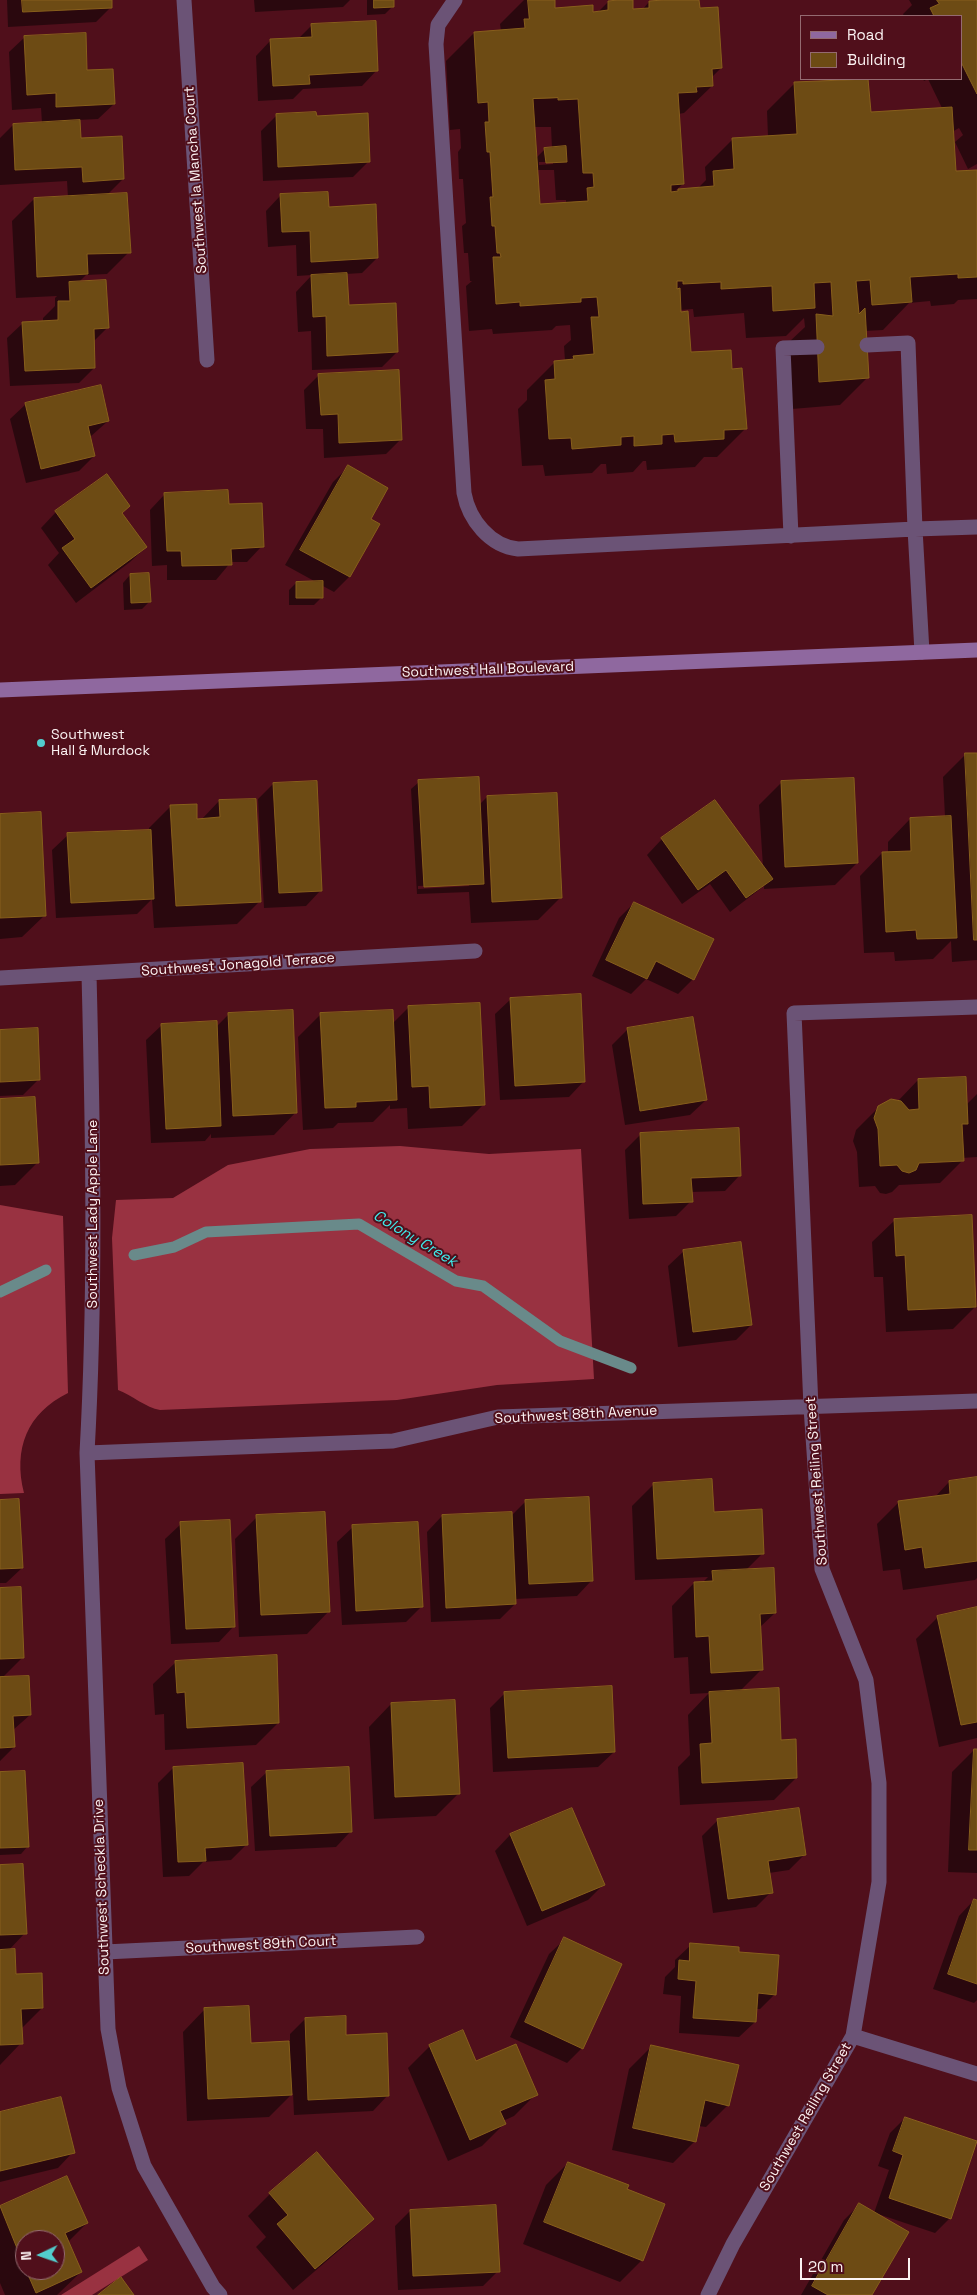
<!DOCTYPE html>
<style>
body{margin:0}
#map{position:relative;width:977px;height:2295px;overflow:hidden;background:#500f1b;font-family:"Space Grotesk",sans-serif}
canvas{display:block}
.legend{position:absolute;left:800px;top:15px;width:162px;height:65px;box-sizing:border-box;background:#500f1b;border:1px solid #946a71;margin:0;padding:6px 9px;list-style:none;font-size:15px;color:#fbf2f2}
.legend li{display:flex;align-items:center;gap:10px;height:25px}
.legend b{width:25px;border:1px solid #946a71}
.north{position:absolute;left:15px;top:2230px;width:50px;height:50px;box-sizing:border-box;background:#500f1b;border:1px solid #946a71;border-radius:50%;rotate:267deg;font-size:14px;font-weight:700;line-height:20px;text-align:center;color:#fbf2f2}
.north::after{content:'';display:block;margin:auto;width:18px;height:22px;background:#52cdcd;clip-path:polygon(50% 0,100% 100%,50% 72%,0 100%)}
.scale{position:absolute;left:800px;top:2258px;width:110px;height:22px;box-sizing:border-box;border:2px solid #fbf2f2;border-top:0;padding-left:6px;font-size:15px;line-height:18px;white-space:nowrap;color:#fbf2f2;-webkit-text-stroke:4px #500f1b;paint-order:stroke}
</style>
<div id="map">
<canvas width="977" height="2295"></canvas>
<ul class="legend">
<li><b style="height:6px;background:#8f689f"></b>Road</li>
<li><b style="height:14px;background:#6d4b14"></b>Building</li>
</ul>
<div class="north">N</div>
<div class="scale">20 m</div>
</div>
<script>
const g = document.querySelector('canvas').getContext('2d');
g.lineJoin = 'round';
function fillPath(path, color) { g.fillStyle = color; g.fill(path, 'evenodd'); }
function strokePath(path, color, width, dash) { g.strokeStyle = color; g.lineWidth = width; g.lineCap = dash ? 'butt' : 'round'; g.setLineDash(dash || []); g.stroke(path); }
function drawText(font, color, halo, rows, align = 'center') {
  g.font = font + ' "Space Grotesk",sans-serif'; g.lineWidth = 4; g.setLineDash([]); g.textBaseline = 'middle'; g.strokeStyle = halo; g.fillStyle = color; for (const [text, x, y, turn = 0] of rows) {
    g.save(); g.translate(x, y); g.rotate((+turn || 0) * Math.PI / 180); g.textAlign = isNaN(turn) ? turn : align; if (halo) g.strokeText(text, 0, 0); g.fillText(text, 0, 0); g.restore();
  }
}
fillPath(new Path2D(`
 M400,1146L489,1154L581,1149L594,1379L497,1385L397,1400L160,1410C146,1408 132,1395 118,1390L112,1238L116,1200L173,1198L228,1165L310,1149Z
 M0,1205L63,1216L68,1393C27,1413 13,1449 24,1493L0,1494Z
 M139,2246L148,2260L92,2295H61Z`), '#993241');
fillPath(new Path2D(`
 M7,0H111V7L96,22L8,27Z
 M254,0H350L343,7L255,12Z
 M367,0H393V6L385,14L367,15Z
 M524,0H554V9L592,13L598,12L608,2L632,10H642L649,2L698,0V9L721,68L711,78L712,86L684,113L678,114L683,184L676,190L697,189L706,180L705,167L733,139L768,137L767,111L795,83L867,79L870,113L942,108L928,79L924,81L923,79H961V16H904L903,14L912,5L909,0H977V164L968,169L955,142L963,135L959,128L952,132L954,172L977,171V299L958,300L954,304L931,306L930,301L909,303L883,330L865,331L868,377L840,405L792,409L788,343L805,327L804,318L786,336L746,338L744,313L694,317L693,309L680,310L690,354L731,370L745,429L717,457H704L695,467L647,470L646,461H643L633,472L607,474L606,464H601L592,473L545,476L543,465L522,466L518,409L527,400V390L555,362L565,361L564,346L571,340L570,325L556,326L552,330L493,334L492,329L469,331L466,286L472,281H470L468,253H464L462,226L466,223L463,179H459L458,152L461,148L460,129L450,130L446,61L474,33L501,31L500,24ZM534,127H551L552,149H545L536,158ZM539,162H553V164L539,165ZM536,170H554L556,200H566V203L539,205Z
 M312,25L377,70L362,86L303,89L293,99L258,101L256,56L271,40L298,39Z
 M25,37L86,71L114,104L98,119L78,120L79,139L123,179L106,196L129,252L107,274L86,275L78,283L108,327L93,342L94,368L79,383L10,386L7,338L23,323L43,322V318L55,306V298L57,296L16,298L12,221L34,199L68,198L67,181L0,185V138L13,125L42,123L41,108L12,110L9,52Z
 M276,116L315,118L369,161L353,177L263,181L261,131Z
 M281,195L327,208L377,258L362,273L346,274L348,306L397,352L382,367L312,370L311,331L298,332L296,292L312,275L297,276L296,245L268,247L266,211Z
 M319,375L401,439L386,454L324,458L323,429H306L304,390Z
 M26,404L108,421L90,437L94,456L79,471L26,483L10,419Z
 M348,467L369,520L378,525L349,577L334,592L321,585L322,597L314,605H289V590L296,583L316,582L285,565L333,482Z
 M107,476L121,514L146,547L130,562L76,603L48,565L59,553L41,528L56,512Z
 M165,494L228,506L262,546L247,562H231L216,580H167V565L152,566L150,510Z
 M130,575L149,602L142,609L124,610L123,583Z
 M977,754V960L952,962L951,941L933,959L895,961L894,952L864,953L860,876L882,853H888V842L910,819L945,817L943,777L965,755Z
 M419,782L479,805L487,797L560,898L538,920L471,923L469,892L417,894L411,789ZM469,884V886L418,889V886Z
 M781,783L857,863L835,885L764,889V886L730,912L710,884L682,904L647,855L662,839L763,867L759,805Z
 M273,784L321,890L306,906L264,908L258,799Z
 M219,801L260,901L237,924L154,928L152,899L137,914L56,918L52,850L68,835L149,831V828L171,806L196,820H201Z
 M0,815L45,915L22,937L0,939Z
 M634,903L693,979L678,994L646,979L631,994L592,976L619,918Z
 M511,999L584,1081L569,1097L500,1100L495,1014Z
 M409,1007L484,1104L462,1126L408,1129L407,1108L390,1109V1105L373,1122L338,1123L333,1128L303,1130L298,1037L320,1015L392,1024Z
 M228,1015L296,1112L274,1135L211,1138V1134L205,1141L151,1143L146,1040L162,1025L216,1027Z
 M628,1029L706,1100L690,1115L625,1125L612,1045Z
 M0,1031L39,1079L23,1095L0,1096Z
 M918,1080L966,1105L977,1094V1157L962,1158V1161L940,1183L899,1185L892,1192L886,1194L880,1193L875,1186L859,1187L857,1152L853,1141L856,1130L879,1107L897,1102Z
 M0,1100L37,1163L15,1185L0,1186Z
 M640,1135L740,1175L725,1191L691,1192V1201L676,1216L629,1219L625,1150Z
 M895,1220L975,1307L953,1329L886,1332L883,1277H874L872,1242Z
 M684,1251L751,1325L736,1340L678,1347L668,1266Z
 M977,1478V1578L975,1580L903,1590L900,1569L883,1571L877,1524L899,1502L934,1498L949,1482Z
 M654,1484L713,1513L763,1553L746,1570L775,1613L759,1628L762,1669L740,1691L779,1741L796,1778L774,1800L680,1805L678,1767L690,1755L688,1715L709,1693L690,1694L688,1657L674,1658L672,1606L694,1583H702L708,1577L635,1580L632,1506Z
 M0,1501L22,1568L6,1583H0Z
 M525,1502L592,1580L577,1596L515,1599V1604L500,1619L431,1622L427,1532L442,1516H511Z
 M257,1517L329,1611L307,1634L239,1637L235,1539Z
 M181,1524L234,1626L219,1642L171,1644L165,1539Z
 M353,1527L421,1607L406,1622L342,1625L337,1542Z
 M0,1589L23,1657L2,1678L30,1715L13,1730L14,1747L0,1761Z
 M977,1608V1738L939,1747L916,1639L938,1617Z
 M176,1662L278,1723L256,1745L165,1750L164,1714L155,1715L153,1684Z
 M505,1693L614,1752L598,1767L493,1772L490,1708Z
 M391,1704L459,1793L436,1816L374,1819L369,1727Z
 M974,1750H977V1873L948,1872L952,1772Z
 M173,1768L246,1845L231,1860L203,1862L189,1876L163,1877L158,1783Z
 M267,1772L351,1831L336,1847L255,1851L251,1787Z
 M0,1774L28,1846L21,1854L0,1855Z
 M571,1809L603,1885L588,1900L527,1926L495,1851L510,1835Z
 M718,1820L804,1855L789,1870L769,1873L771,1892L756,1907L713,1913L702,1836Z
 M0,1866L25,1933L8,1951L15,1975L42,2008L21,2029V2043L0,2065Z
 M974,1900L977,1901V2000L974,2003L933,1989L959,1916Z
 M565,1939L582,2048L567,2063L510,2037L549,1954Z
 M691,1945L737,1953L775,1994L760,2009H756L755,2022L739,2037L679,2033L681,1996L663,1994L665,1977L675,1967V1960Z
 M205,2009L250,2044L290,2042V2034L305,2019L345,2036L388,2095L373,2111L294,2115L293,2093L269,2117L187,2121L183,2032Z
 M430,2046L476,2063L536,2094L514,2116L503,2121L504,2124L482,2146L448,2161L408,2068Z
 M651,2047L728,2105L706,2127L698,2126L695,2141L673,2163L612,2150L629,2069Z
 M0,2113L73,2152L58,2168L0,2182Z
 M905,2118L950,2218L935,2233L878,2214L871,2295H801L844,2220L859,2205L874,2213L889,2170L878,2166L890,2133Z
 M568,2163L626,2190L642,2260L620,2282L523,2244L546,2185Z
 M67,2178L87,2223L68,2242L81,2272L57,2295H5L0,2283V2207ZM25,2240H55V2270H25Z
 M270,2194L372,2219L350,2241L293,2290L256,2247L266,2237L248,2216Z
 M410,2211L498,2271L483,2286L398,2290L395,2226Z`), '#0007');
strokePath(new Path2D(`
 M134,1255L174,1247L206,1232L359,1224L456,1281L483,1286L560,1341L631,1368
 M0,1292L46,1270`), '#698a8a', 11);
const building = new Path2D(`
 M22,0H112V8L23,12Z
 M374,0H394V7L374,8Z
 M528,0H555V8L593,5V12L608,10V1L618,0H633V9L649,8V1L664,0H699L700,8L718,7L722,68L712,69L713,86L696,87L697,92L678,93L684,184L671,185V192L678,191V189L714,186L713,171L734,169L732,138L797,134L794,82L868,79L871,112L952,107L956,171L977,170V277L958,278V274L910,277L912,302L872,305L870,280L856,281L859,314L865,308L869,378L819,382L816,314L833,316L831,282L814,283L815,308L773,311L772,286L721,289V282L683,284V281H677V289L680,288L681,312L688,311L691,352L731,350L732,369L742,368L747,429L724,430V439L675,442L674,434L662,435V444L634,446V436L621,437V445L572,449L571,438L549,439L545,380L555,379L554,361L574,359L573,356L594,354L591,317H599L597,297L581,298V302L520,306V302L496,304L493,257H501L500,253H497L495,226H492L490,197H493L490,152H487L485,122H489L488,102L478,103L474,32L525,28L524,19H529ZM558,98V100L578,99L583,173H593L594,187L587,188L588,201L540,204L533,99Z
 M937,0H977V94L961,62V16H934L930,8L939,4Z
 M376,21L378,71L309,75L310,84L273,86L270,39L312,37L311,24Z
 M86,33L87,70L113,69L115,104L56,107V93L27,95L24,36Z
 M316,112L317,116L368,113L370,162L278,167L276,114Z
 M80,120L81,138L122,136L124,179L83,182L82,167L15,170L13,124Z
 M566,146L567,162L546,163L544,148Z
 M328,192L329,207L376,204L378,258L311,262L310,231L282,232L280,194Z
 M127,193L131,253L87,254L88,274L37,277L34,198Z
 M347,273L349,305L396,303L398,352L327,356L326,316L313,317L311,275Z
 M106,280L109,328L94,329L95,368L25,371L22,322L58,320V301H70L69,282Z
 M399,370L402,440L339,443L338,414L321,415L318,374Z
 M101,385L109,421L88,426L95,456L41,469L25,403Z
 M348,465L388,488L371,519L380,524L350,577L300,550Z
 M107,474L130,506L122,513L147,547L91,588L62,548L75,539L55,511Z
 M228,490L229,504L262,503L264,547L231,549L232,565L182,566L181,551H167L164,493Z
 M149,573L151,602L131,603L130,574Z
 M323,581V598H296V582Z
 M965,753H977V940H974Z
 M479,777L484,884L424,887L418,780Z
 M854,778L858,863L785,867L781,781Z
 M317,781L322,891L279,893L273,783Z
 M557,793L562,898L492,902L487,796Z
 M256,799L261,902L176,906L170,805L197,804V819L220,817L219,800Z
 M715,800L773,879L746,898L726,870L698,890L661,838Z
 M41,812L46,916L0,918V814Z
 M951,816L957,938L917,939L916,930L886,932L882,852L911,851L910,818Z
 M151,830L154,899L71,903L67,833Z
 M634,902L714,939L694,980L656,961L647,979L606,960Z
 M581,994L585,1082L515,1086L510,998Z
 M480,1003L485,1105L430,1108L429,1086L412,1087L408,1006Z
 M293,1010L297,1113L233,1116L228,1013Z
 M393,1010L397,1100L356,1102V1107L325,1108L320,1013Z
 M693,1017L707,1100L640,1111L627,1028Z
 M217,1021L221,1126L166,1129L161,1024Z
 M38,1028L40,1080L0,1082V1030Z
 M966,1077L968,1124H962L964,1161L919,1163L916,1170L909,1173L902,1171L897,1165L880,1166L878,1129L874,1118L878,1106L891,1099L901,1101L909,1110L919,1109L918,1079Z
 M35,1097L39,1163L0,1165V1099Z
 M739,1128L741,1176L691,1178L693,1202L643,1204L640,1133Z
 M972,1215L976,1307L908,1310L905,1255L896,1256L894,1219Z
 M741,1242L752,1325L693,1332L683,1250Z
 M977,1477V1561L925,1568L922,1547L905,1550L898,1501L950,1494L949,1481Z
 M712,1479L714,1512L762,1509L764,1554L657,1559L653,1483Z
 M589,1497L593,1581L529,1584L525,1500Z
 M19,1499L23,1568L0,1569V1500Z
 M325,1512L330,1612L261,1615L256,1515Z
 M512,1512L516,1604L446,1608L442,1515Z
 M230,1520L235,1627L186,1629L180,1522Z
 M418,1522L423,1607L356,1611L352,1525Z
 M774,1568L776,1613L760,1614L763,1670L711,1673L709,1636L696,1637L694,1582L713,1581L712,1571Z
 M21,1587L24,1658L0,1659V1588Z
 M977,1607V1722L961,1725L937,1616Z
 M277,1655L279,1723L187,1728L185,1692L177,1693L175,1661Z
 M29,1676L31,1715L13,1716L15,1747L0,1748V1677Z
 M612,1686L615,1752L508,1758L504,1692Z
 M779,1688L781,1740L796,1739L797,1778L702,1783L700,1744L712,1743L709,1692Z
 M455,1700L460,1794L395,1797L391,1703Z
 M974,1749H977V1850H969Z
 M243,1763L248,1845L205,1848L206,1861L178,1862L173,1767Z
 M349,1767L352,1832L270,1836L266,1771Z
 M25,1771L29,1847L0,1848V1772Z
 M572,1808L605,1885L542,1911L510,1834Z
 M799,1808L806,1855L768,1861L773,1893L728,1899L717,1819Z
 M23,1864L27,1934L0,1935V1865Z
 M974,1899L977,1900V1984L948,1974Z
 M564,1937L622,1964L583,2049L525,2022Z
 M690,1943L739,1947V1952L779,1955L776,1995L758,1993L756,2022L693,2018L696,1981L678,1979L679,1960L689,1961Z
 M15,1949L16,1974L42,1973L43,2008L21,2009L23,2044L0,2045V1950Z
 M249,2006L251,2043L289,2041L292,2095L208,2099L204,2008Z
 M346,2016V2035L387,2033L389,2096L308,2100L305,2018Z
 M463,2030L476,2061L516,2044L538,2095L500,2111L506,2124L470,2140L429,2045Z
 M651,2045L739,2065L729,2106L705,2100L696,2142L633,2128Z
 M61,2097L75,2153L0,2171V2112Z
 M905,2117L977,2141L951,2219L889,2198L903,2155L893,2151Z
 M317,2152L374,2219L315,2269L277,2224L288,2215L269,2193Z
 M568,2162L629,2185L627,2189L665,2204L643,2261L544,2222Z
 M67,2176L88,2223L65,2233L82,2272L36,2293L26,2270H55V2240H25V2268L0,2206Z
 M859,2203L909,2232L872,2295H828L812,2286Z
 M496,2205L500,2272L413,2276L410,2210Z
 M121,2277L134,2295H98Z`);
fillPath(building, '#6d4b14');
strokePath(building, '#875f1c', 1);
strokePath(new Path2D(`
 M455,0L438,25L436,44L464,493C469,520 490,546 518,549L915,529L922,652
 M867,345L908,343L915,529L977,527
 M791,536L783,348L817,347`), '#6b5376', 15);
strokePath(new Path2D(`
 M184,0L207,360
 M89,974C93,1134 96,1293 87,1453L108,2029L119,2088L144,2166L213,2287L220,2295
 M0,978L475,951
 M87,1453L393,1441L498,1417L977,1401
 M105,1952L417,1937
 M853,2036L977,2074
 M708,2295L733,2244L853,2036L879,1882V1783L866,1680L822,1569L811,1407L794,1013L977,1007`), '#6b5376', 15);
strokePath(new Path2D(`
 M0,690L977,650`), '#8f689f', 15);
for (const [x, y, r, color] of [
 [41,743,5,"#52cdcd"]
]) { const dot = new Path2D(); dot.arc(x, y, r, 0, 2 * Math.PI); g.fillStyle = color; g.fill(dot); strokePath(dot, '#500f1b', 2); }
drawText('14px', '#fbf2f2', '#500f1b', [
 ["Southwest la Mancha Court",196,180,-94],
 ["Southwest Hall Boulevard",488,670,-2],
 ["Southwest Jonagold Terrace",238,965,-4],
 ["Southwest Lady Apple Lane",93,1214,-90],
 ["Southwest 88th Avenue",576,1415,-3],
 ["Southwest Reiling Street",817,1481,-94],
 ["Southwest Scheckla Drive",102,1887,-92],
 ["Southwest 89th Court",261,1945,-3],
 ["Southwest Reiling Street",806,2117,-60]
]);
drawText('14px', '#fbf2f2', '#500f1b', [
 ["Southwest",51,735],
 ["Hall & Murdock",51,751]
], 'left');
drawText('italic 15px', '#3eebeb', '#500f1b', [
 ["Colony Creek",415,1239,31]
]);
</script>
